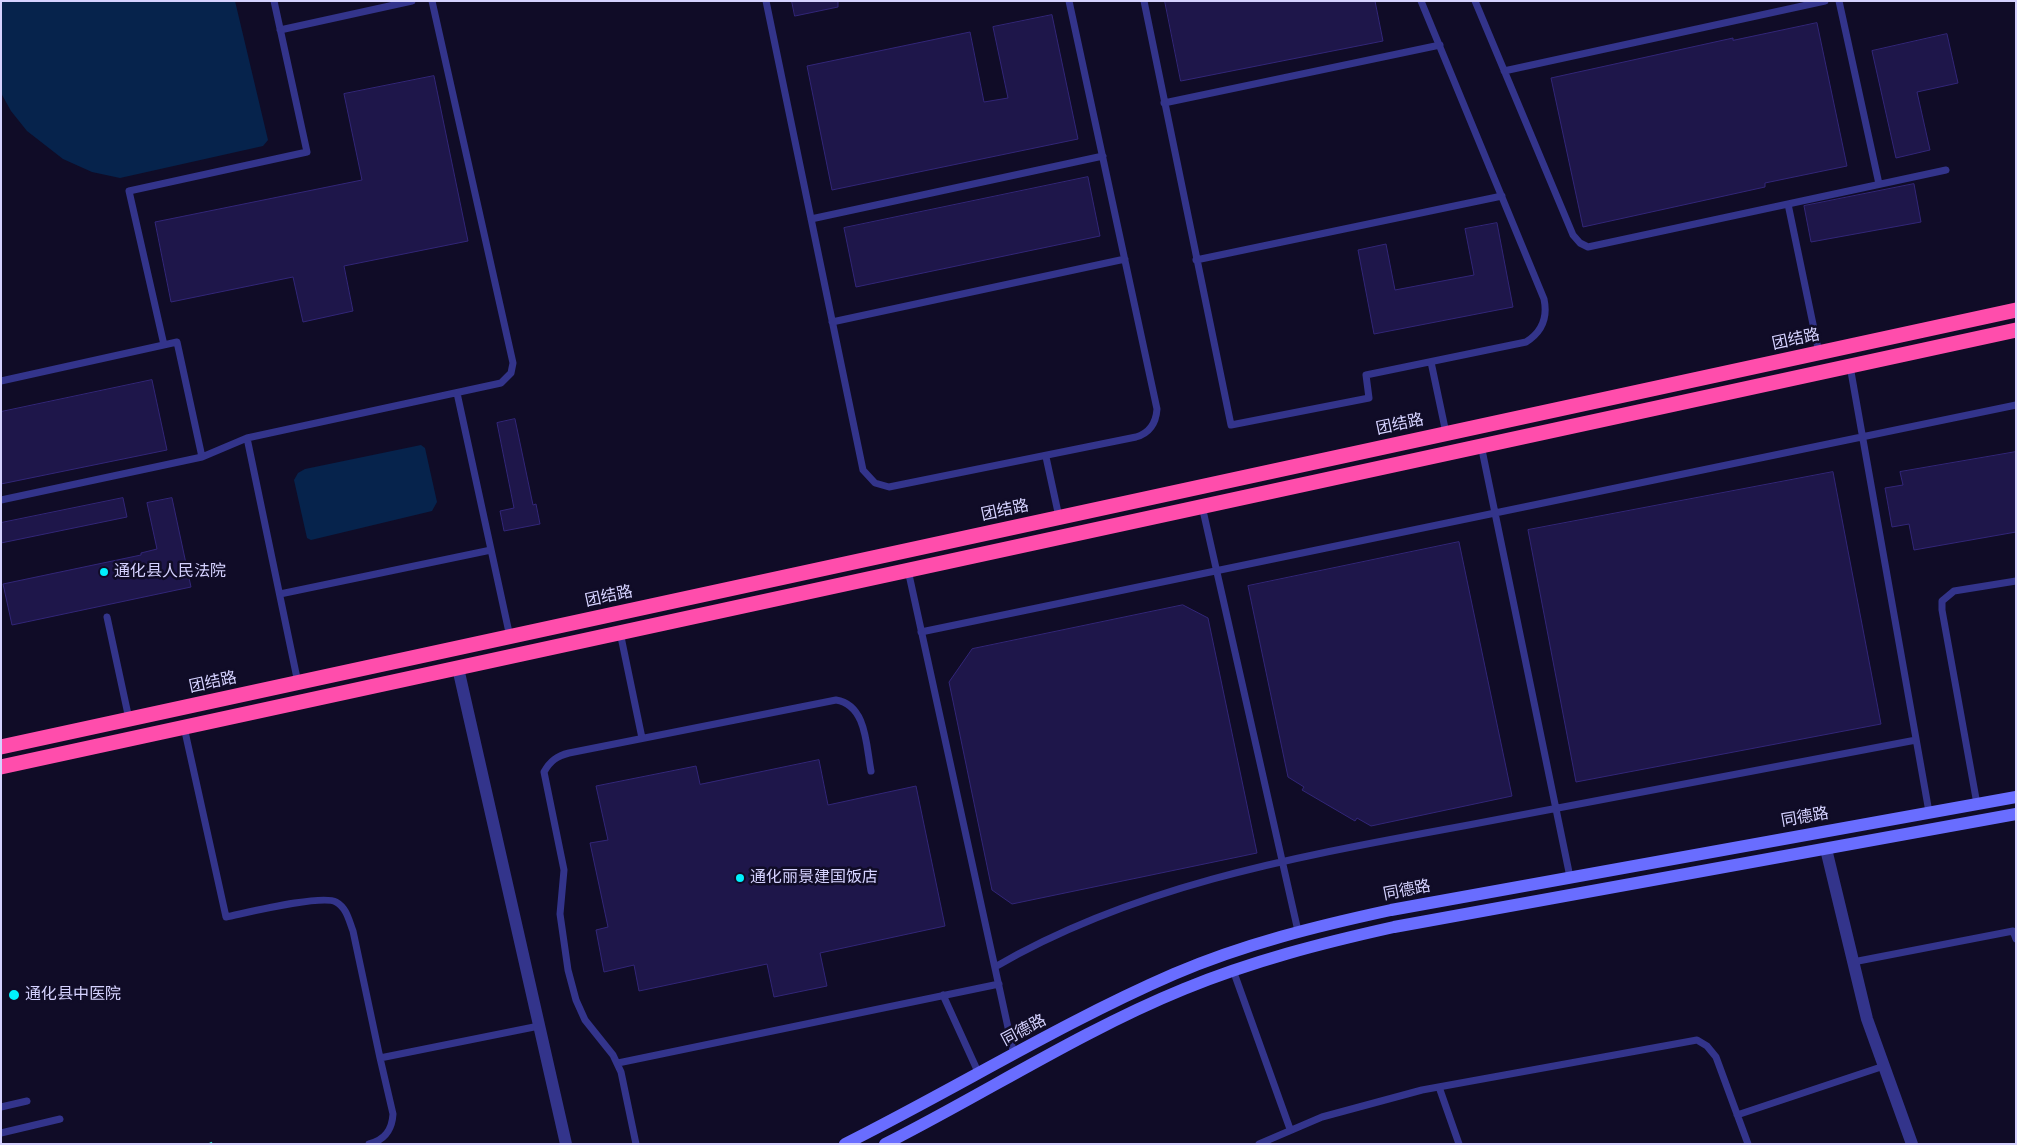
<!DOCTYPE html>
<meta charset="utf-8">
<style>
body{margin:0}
#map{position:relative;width:2017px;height:1145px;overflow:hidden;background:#100c27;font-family:Roboto,sans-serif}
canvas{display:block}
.frame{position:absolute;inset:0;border:2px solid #d5d2ff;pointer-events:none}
</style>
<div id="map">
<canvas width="2017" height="1145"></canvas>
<div class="frame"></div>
</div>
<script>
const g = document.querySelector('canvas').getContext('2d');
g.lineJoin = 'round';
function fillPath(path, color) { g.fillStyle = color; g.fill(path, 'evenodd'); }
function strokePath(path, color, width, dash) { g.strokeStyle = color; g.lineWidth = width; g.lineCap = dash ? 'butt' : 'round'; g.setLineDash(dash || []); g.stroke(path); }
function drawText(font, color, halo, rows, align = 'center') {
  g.font = font + ' Roboto,"Noto Sans SC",sans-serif'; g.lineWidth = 5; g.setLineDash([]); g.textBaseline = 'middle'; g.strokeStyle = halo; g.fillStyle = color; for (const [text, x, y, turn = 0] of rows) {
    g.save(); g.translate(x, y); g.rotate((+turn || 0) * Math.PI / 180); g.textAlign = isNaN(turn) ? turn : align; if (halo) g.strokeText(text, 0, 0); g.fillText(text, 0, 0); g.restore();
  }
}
fillPath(new Path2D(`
 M1,1H235L268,140L263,146L120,178L92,172L63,159L27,131L11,111L1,93Z
 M421,445L425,448L437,502L432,511L311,540L307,538L294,480L298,473L305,469Z`), '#06234c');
const building = new Path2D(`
 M792,1H838V7L795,16Z
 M1165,1H1375L1383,41L1181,81Z
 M1052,15L1078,139L832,190L807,66L970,32L984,102L1008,98L993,27Z
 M1817,23L1847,166L1765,183V187L1583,227L1551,78L1733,38V40Z
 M1947,34L1958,83L1917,92L1930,150L1896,158L1872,51Z
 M434,76L468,241L344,266L353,311L303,322L293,277L171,302L155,222L362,180L344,94Z
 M1088,177L1100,236L856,287L844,228Z
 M1914,184L1921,222L1811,242L1804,206Z
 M1497,223L1513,307L1374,334L1358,250L1386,244L1395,290L1474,275L1465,229Z
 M152,380L167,450L1,484V412Z
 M515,419L533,505L536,504L540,524L504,531L500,511L514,508L497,423Z
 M2016,452V532L1914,550L1909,524L1892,527L1885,488L1903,485L1900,472Z
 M1833,472L1881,724L1576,782L1528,530Z
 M123,498L127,517L1,543V523Z
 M172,498L191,587L12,625L3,584L141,555V553L157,549L147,503Z
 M1459,542L1512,796L1371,826L1357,818L1355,821L1302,790L1304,787L1288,777L1248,586Z
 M1183,605L1208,618L1257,853L1012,904L992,890L949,682L972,649Z
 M819,760L828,805L916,786L945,926L820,953L827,986L774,997L767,964L639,991L634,965L604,972L596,930L608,927L590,843L608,840L596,786L696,766L700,784Z`);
fillPath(building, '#1e164a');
strokePath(building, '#322678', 1);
strokePath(new Path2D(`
 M210,1144L216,1142`), '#22c3b1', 3, [2.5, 4]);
strokePath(new Path2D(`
 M766,1L863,470L875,483L889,487L1136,437C1150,433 1156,423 1157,409L1069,1
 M1144,1L1231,425L1369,398L1366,375L1526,342C1542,332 1548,318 1544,299L1421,1
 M1475,1L1573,235L1580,243L1588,247L1946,170
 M1839,1L1879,184
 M280,30L412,1
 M1504,71L1825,1
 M1164,103L1440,45
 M1788,204L1819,353
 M811,219L1103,156
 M1196,260L1502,196
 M832,322L1125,259
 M164,345L129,191L307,152L274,1
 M1431,362L1446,433
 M1850,366L1929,812
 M1,381L177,342L202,457
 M457,393L510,637
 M247,438L298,683
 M1481,445L1570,877
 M1046,457L1059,517
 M1,500L202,457L247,438L501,383L511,373L513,363L432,1
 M1202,506L1298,931
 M908,570L1014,1055
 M280,594L491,550
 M107,617L129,719
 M620,632L642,738
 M921,632L2016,405
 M184,727L226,917C246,913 322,894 336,902C347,908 349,921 353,931L380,1058L539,1026
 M1977,804L1942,610V601L1954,591L2016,581
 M1853,962L2013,931L2016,939
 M995,967C1143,881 1313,854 1479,823C1624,795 1770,768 1916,740
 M1233,970L1290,1129
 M943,995L979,1074
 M618,1063L999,984
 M1439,1087L1459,1144
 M1,1107L27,1101
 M1737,1115L1884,1066
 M1,1133L60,1119
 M369,1144C385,1140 392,1130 393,1114L380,1058
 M636,1144L621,1072L613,1055L585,1020L576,1000L568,970L560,914L564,870L544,772C550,761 557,756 569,753L836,700C867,705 866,746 871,771
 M1259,1144L1322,1117L1422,1090L1697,1040L1707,1046L1716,1057L1748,1144`), '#33348b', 7);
strokePath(new Path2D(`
 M458,668L566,1144
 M1826,849L1867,1019L1912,1144`), '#33348b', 12);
strokePath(new Path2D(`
 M845,1144C955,1089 1061,1023 1174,974C1244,944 1317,926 1391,910L2016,797
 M885,1144C984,1094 1081,1031 1184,989C1252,961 1322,943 1394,927L2016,814`), '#696dff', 12);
strokePath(new Path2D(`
 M1,747L2016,310
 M1,767L2016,330`), '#ff4dac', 15);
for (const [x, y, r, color] of [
 [104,572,5,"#00f1fd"],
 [740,878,5,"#00f1fd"],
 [14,995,6,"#00f1fd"]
]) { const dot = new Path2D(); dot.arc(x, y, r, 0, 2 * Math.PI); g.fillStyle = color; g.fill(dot); strokePath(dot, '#100c27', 2); }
drawText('16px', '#d5d2ff', '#100c27', [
 ["团结路",1796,340,-12],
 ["团结路",1400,425,-12],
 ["团结路",1005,511,-12],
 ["团结路",609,597,-12],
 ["团结路",213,683,-12],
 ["同德路",1805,818,-10],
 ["同德路",1407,891,-11],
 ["同德路",1024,1031,-28]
]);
drawText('16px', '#d5d2ff', '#100c27', [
 ["通化县人民法院",114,572],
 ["通化丽景建国饭店",750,878],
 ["通化县中医院",25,995]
], 'left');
</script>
